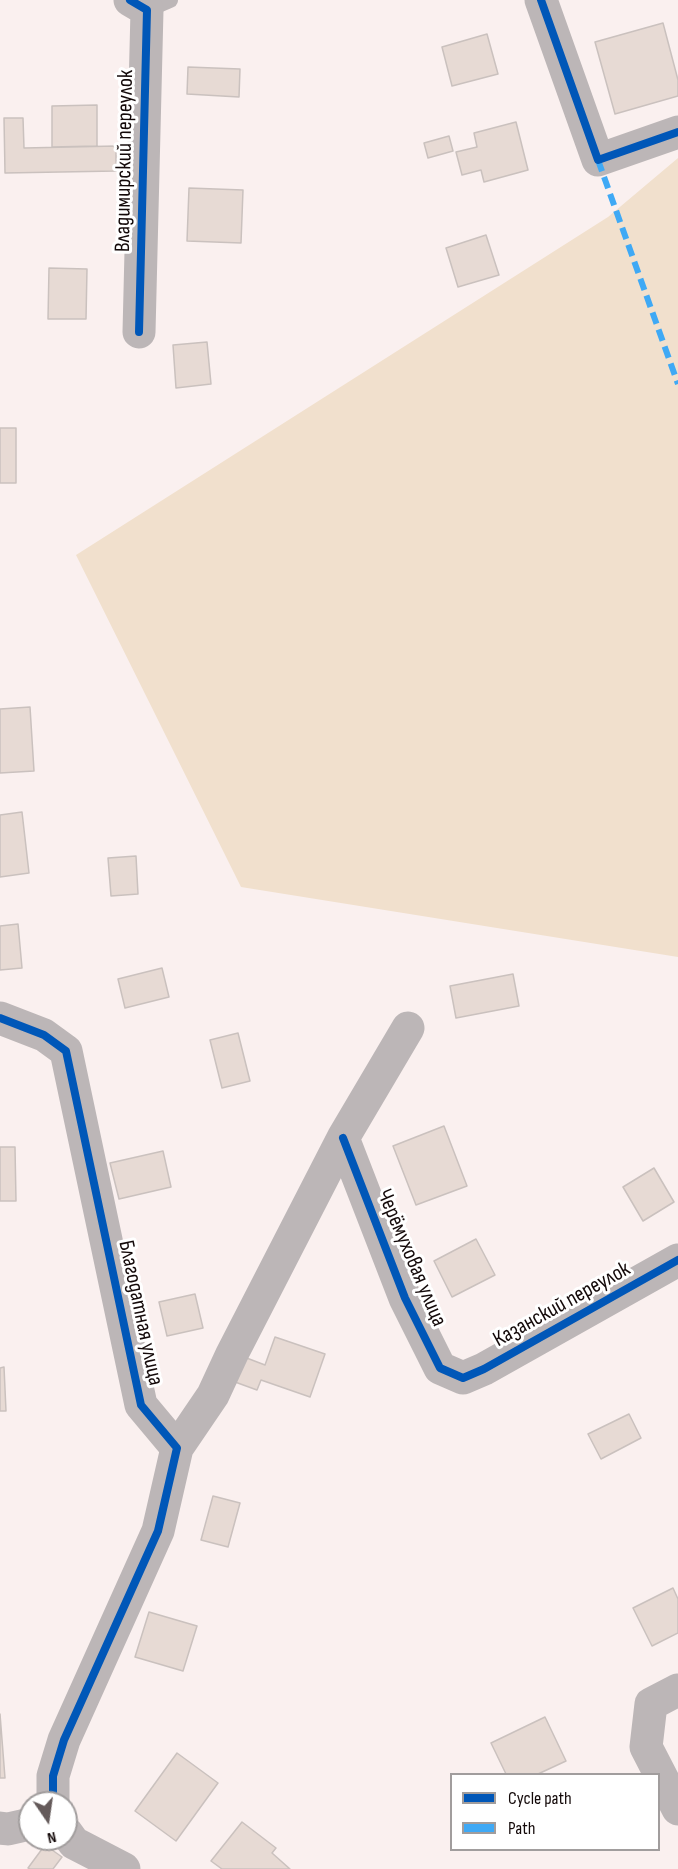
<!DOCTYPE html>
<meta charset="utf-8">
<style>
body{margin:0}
#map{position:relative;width:678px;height:1869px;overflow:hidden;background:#faf0ef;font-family:"Sofia Sans Condensed",sans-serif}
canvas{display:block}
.legend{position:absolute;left:450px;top:1773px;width:210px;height:78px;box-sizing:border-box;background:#fff;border:2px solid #a19d9d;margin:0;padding:8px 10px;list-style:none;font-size:18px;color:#130909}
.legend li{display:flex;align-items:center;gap:12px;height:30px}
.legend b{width:30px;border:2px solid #a19d9d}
.north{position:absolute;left:18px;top:1791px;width:60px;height:60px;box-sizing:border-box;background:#fff;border:2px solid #a19d9d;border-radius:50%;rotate:167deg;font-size:16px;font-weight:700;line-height:24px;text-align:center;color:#130909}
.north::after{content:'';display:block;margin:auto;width:21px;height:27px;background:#645a5a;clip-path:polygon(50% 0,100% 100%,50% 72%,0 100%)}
</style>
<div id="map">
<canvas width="678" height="1869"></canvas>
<ul class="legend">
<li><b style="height:8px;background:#0057b8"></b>Cycle path</li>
<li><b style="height:8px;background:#3fa9f5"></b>Path</li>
</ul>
<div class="north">N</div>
</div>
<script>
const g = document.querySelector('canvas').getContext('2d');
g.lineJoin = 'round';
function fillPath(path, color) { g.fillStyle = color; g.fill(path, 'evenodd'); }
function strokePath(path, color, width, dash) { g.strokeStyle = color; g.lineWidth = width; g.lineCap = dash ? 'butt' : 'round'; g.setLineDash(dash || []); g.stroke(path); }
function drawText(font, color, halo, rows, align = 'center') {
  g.font = font + ' "Sofia Sans Condensed",sans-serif'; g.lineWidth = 6; g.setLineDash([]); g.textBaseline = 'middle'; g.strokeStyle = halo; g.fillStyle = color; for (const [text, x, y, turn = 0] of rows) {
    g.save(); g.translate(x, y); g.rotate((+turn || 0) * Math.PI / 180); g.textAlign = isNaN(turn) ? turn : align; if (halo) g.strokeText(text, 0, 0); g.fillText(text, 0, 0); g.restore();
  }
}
fillPath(new Path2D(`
 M678,158V957L241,887L76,555L608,217Z`), '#f1e0cd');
const building = new Path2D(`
 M663,23L678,80V96L615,114L595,42Z
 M487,34L498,74L452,86L442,47Z
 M188,67L240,69L239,97L187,94Z
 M97,105V146L52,147V106Z
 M4,118H23L24,148L116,146V171L5,173Z
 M516,122L528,170L484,182L481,170L462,175L456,152L477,147L474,133Z
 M449,136L453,151L428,158L424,143Z
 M189,188L243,190L241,243L187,241Z
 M486,235L499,275L458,287L446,248Z
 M49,268L87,269L86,319H48Z
 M207,342L211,384L176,388L173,345Z
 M0,428H16V483H0Z
 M30,707L34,771L0,773V709Z
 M22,812L29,873L0,877V815Z
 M136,856L138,894L111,896L108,858Z
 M18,924L22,968L0,970V926Z
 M162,968L169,997L125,1008L118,979Z
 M513,974L519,1006L456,1018L450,986Z
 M238,1033L250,1081L222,1088L210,1040Z
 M444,1126L467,1186L416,1205L393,1146Z
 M0,1147H15L16,1201H0Z
 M163,1151L171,1187L119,1199L110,1163Z
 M654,1168L674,1202L643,1221L623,1187Z
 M476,1239L495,1275L452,1297L434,1261Z
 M195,1294L203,1328L167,1336L159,1302Z
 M275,1337L325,1354L310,1397L261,1380L257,1390L235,1382L244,1357L265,1365Z
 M4,1367L6,1411H0V1368Z
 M629,1414L641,1438L601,1459L588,1434Z
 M213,1496L240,1503L228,1547L201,1540Z
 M673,1588L678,1599V1633L652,1646L633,1608Z
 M149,1612L197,1626L183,1671L135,1657Z
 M0,1714L5,1778H0Z
 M545,1717L566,1761L538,1774H506L491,1743Z
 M177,1753L218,1783L176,1841L135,1811Z
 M242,1822L276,1848L272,1853L290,1869H222L211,1861Z
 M45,1845L62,1857L53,1869H30L28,1868Z`);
fillPath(building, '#e7dad4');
strokePath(building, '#cac1be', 1.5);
strokePath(new Path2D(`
 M147,10L170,0`), '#bcb6b7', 16);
strokePath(new Path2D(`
 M130,0L147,10L139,332
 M541,0L598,160L678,132
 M0,1018L44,1035L66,1051L141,1405L177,1448L158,1531L64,1740L53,1776V1803
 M343,1138L405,1298L440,1368L463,1378L484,1369L678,1260
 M177,1448L213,1395L232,1354L343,1138L408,1028
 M678,1690L651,1704L646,1747L678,1809
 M0,1828L8,1829L30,1824
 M66,1832L74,1843L124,1869`), '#bcb6b7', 33);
strokePath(new Path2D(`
 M598,160L678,384`), '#3fa9f5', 6, [12, 6]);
strokePath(new Path2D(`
 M130,0L147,10L139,332
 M541,0L598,160L678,132
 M0,1018L44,1035L66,1051L141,1405L177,1448L158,1531L64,1740L53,1776V1803
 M343,1138L405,1298L440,1368L463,1378L484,1369L678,1260`), '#0057b8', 8);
drawText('22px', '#130909', '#fff', [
 ["Владимирский переулок",125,161,-89],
 ["Черёмуховая улица",411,1258,67],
 ["Казанский переулок",562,1305,-29],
 ["Благодатная улица",140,1313,78]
]);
</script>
